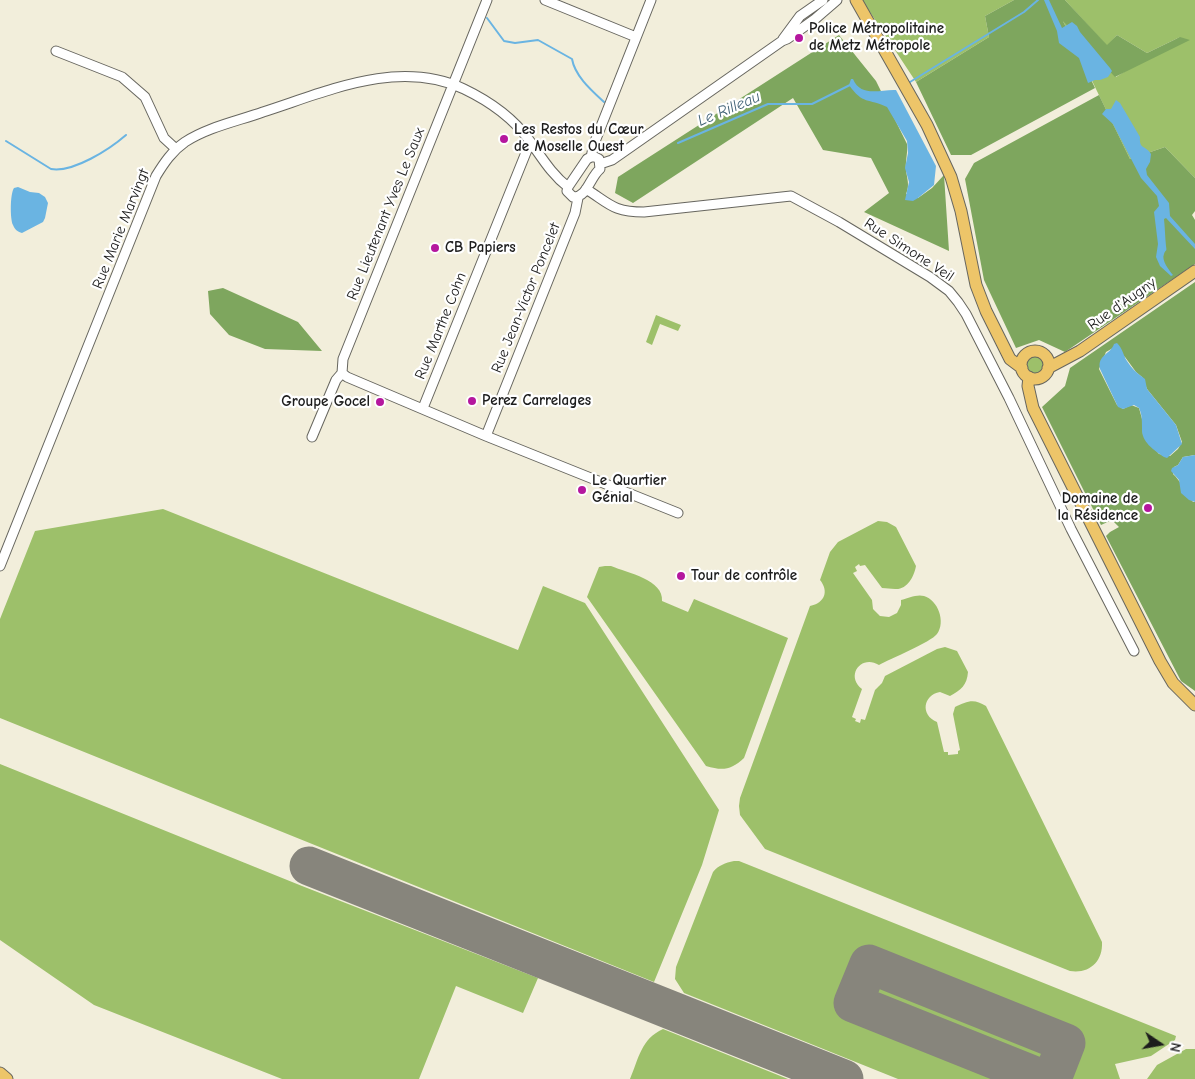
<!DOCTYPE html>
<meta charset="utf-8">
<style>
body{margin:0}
#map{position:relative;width:1195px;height:1079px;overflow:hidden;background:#f2eedb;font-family:"Comic Neue",sans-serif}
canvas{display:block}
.north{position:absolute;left:1135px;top:1019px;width:50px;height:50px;-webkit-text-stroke:4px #fff;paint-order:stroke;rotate:102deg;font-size:14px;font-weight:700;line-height:20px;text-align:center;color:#1c1c1c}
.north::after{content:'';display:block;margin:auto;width:18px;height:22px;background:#1c1c1c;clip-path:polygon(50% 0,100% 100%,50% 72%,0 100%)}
</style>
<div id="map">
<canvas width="1195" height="1079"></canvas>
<div class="north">N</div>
</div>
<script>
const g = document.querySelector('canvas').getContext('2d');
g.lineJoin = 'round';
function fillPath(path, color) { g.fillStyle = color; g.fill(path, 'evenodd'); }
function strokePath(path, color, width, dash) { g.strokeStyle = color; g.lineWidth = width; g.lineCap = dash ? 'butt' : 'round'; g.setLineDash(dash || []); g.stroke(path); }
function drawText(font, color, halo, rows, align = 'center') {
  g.font = font + ' "Comic Neue",sans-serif'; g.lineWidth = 4.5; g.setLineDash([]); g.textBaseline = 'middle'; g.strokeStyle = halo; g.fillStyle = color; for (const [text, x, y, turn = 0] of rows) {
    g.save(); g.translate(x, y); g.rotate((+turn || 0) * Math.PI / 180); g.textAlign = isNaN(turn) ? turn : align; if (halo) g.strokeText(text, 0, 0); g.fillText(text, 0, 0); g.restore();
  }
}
fillPath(new Path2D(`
 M862,0H1014L985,16L989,37L916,82Z
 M1065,0H1195V178L1165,147L1130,159L1062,19L1116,77L1180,37L1147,53L1117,35L1107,46Z
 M656,315L681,325L678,331L660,324L652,345L646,342Z
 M1025 365a10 10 0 1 1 20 0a10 10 0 1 1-20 0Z
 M163,509L518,650L543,586L585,603L719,810L702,865L654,982L0,718V619L35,531Z
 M878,521L887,522L896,527L916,566C914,577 907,590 895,589C890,589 887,588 882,588L865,565L860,566L859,564L855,567L857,571L853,573L872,600L873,609L880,616L889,617L897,613L901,605V600C908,598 917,594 924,596C938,600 946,622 937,634C931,642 890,659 879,665C861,654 845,676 862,689L852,717L856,719L855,721L860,723L861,719L865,720L875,690L882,683L885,676L937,649L945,647L957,651L968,672C967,685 961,690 950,696L940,692C923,695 920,715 937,722L944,752H948V755L958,754V751L960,750L953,714L955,707C967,701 974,698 986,706L1102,942C1103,962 1089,974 1070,971L765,849L740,815L739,806L740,798L810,606C825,603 829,591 820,580L830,552L838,542Z
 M605,566H611C628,573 664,580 662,601L688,612L694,599L788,638L744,758C731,770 723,771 706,766L587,597L599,567Z
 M0,764L302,886L538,978L523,1013L456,986L419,1079H282L94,1005L0,940Z
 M734,861H739L1176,1036L1175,1040L1151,1056L1115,1064L1120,1079H898L684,993L675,979L676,967L713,872C719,865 725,863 734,861Z
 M663,1029L788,1079H630C639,1058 641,1039 663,1029Z
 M1186,1049H1195V1079H1147L1157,1065Z`), '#9dc06a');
fillPath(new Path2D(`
 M1014,0H1065L1107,45L1117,35L1147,53L1180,37L1190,40L1115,77L1063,21L1095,88L971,155H951L916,82L989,37L985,16Z
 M839,35L876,81L907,144C908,153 905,161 906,170C907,179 910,185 906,194L918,198L932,188L944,175L949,251L864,212L889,193L871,158L823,150L793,98L633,203L615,193L618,177Z
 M1099,95L1130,159L1165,147L1195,178V211L1192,215L1195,220V264L1065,352L1039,340L1016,348L984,280L965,179L974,163Z
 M1195,282V455L1183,457L1178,465L1174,467L1173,474C1180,480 1186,493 1193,502H1195V691L1181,681L1106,536L1110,532L1119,527L1112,520L1101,525L1042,407L1065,386L1070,368ZM1113,348L1125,357L1136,372L1142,377L1147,389L1176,425L1182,442L1178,449L1170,456L1159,454L1143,435L1142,419L1139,408L1131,405L1123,409L1117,405L1099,369L1106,352Z
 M223,288L298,322L322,351L265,349L229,335L210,314L208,291Z`), '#7ea65e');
fillPath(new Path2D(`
 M1044,0H1049L1062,28L1072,22L1077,26L1080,32L1110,68L1112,71L1108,77L1100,80H1095L1088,83L1079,58L1059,43L1057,31Z
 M851,79H853C861,98 881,89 896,90L936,166L934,185L918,198L913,201L905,200L909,182L905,168L908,153L907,141L887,107C868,98 863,105 849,85Z
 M1116,100L1120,103L1140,137C1139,150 1146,145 1151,154L1150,162L1146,169L1147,175L1169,203L1170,216L1195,244V249L1166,218L1164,219C1165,228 1165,237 1166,246C1167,253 1166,248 1164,254C1161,260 1169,270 1173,275L1171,276L1160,266L1156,257L1158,244L1154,212L1159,206L1157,196L1141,178L1113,124L1102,114L1106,109H1111Z
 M18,187L30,192L39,193L45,197L48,203L45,218L43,222L22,233C18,232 15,230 13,225C10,219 10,194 14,188Z
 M1117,343C1123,349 1123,355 1127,361C1132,369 1138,374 1145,379L1147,389L1176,425L1182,444L1167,458L1164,457C1154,450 1141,442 1142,428C1142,420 1142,415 1139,408L1134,405L1123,409L1118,407L1100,369C1097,355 1111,354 1114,344Z
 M1195,455V502L1189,500L1181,493L1179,480L1171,471L1172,468L1178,465L1183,457Z`), '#6ab4e2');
strokePath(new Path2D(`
 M487,18L504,41L515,43L538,40L572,59C575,76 591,90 604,102
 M910,82L1024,12L1038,0
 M6,141L51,169C73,173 110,149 126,135
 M678,143L768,104H812L850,85`), '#6ab4e2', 2);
strokePath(new Path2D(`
 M309,866L844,1079
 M1043,1079L853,1003L869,964L1066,1043L1052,1079`), '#87857c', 39);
const minor = new Path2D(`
 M545,0L636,37
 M783,39L800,16L823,0
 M56,51L122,77L145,97L164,138L176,149
 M591,157L594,144L651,0
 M591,157H595L599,159L600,169C590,177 587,198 573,197L567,191L568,187L587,159Z
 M600,164L612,160L782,41L787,39L815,19L837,0
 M586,189C610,204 613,212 644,212L791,196L839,222L930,277L949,291L958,302L966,314L1009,398L1071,529L1134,651
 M342,373L347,377L486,436L678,513
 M423,408L527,150L532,144
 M486,436L575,213L578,198
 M312,437L336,380L342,373L343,359L487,0
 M0,566L156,176C164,163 172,151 185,142C208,127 238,121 263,112C326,92 398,58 464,89C489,101 513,118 529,140C541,156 551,174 568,187`);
const major = new Path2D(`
 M856,0L927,125L951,177L961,211L976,285L986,311L1010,359L1022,368
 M1021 365a14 14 0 1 1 28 0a14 14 0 1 1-28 0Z
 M1048,368L1080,351L1195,271
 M1029,377L1028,386L1033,408L1160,661L1173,683L1195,705
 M0,1073L7,1079`);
strokePath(minor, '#67665f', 11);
strokePath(major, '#67665f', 13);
strokePath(minor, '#fff', 9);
strokePath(major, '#edc569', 11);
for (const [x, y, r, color] of [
 [799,38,5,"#b5179e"],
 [504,139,5,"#b5179e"],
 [435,248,5,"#b5179e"],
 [472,401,5,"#b5179e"],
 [380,402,5,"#b5179e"],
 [582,490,5,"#b5179e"],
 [1148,508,5,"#b5179e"],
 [681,576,5,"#b5179e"]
]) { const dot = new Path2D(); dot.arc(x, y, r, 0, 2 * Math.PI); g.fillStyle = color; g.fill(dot); strokePath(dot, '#fff', 2); }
drawText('bold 15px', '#1c1c1c', '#fff', [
 ["Police Métropolitaine",809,29],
 ["de Metz Métropole",809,46],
 ["Les Restos du Cœur",514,130],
 ["de Moselle Ouest",514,147],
 ["CB Papiers",445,248],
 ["Perez Carrelages",482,401],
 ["Groupe Gocel",370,402,"right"],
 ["Le Quartier",592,481],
 ["Génial",592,498],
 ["Domaine de",1138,499,"right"],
 ["la Résidence",1138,516,"right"],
 ["Tour de contrôle",691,576]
], 'left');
drawText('15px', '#1c1c1c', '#fff', [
 ["Rue Lieutenant Yves Le Saux",386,214,-68],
 ["Rue Marie Marvingt",121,229,-68],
 ["Rue Simone Veil",909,250,33],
 ["Rue Jean-Victor Poncelet",526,298,-68],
 ["Rue d'Augny",1122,304,-35],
 ["Rue Marthe Cohn",441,326,-68]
]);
drawText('italic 16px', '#3f6075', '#fff', [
 ["Le Rilleau",729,109,-23]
]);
</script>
